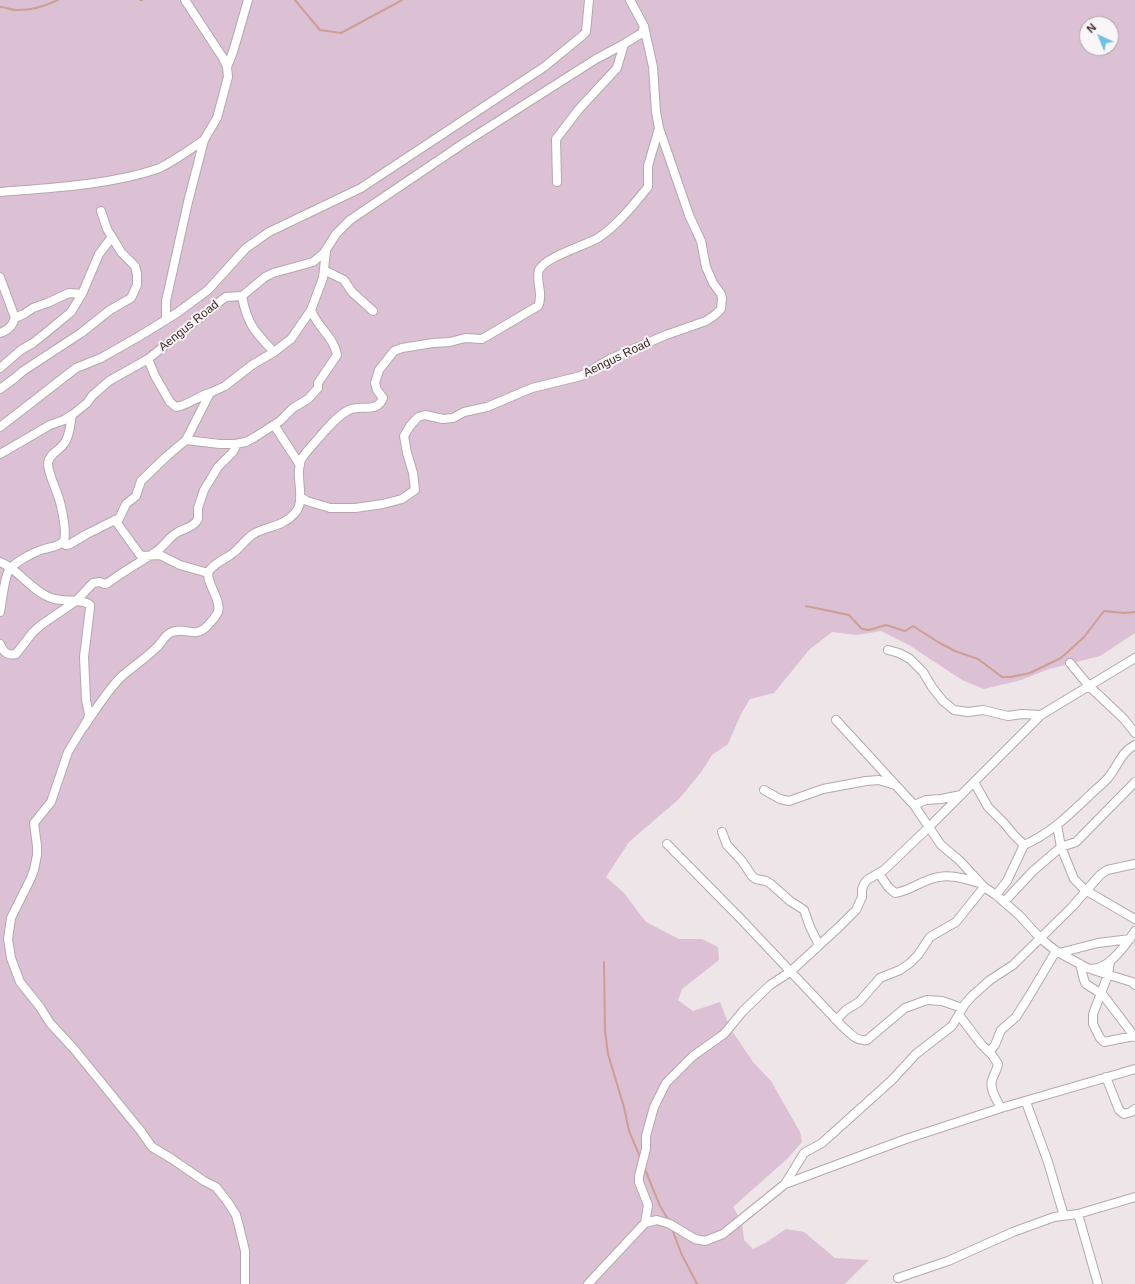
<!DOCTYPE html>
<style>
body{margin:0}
#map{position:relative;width:1135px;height:1284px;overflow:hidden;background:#ede5e8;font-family:Helvetica,sans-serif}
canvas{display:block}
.north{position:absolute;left:1079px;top:16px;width:40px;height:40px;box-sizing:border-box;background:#faf6f7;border:1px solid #afa3a5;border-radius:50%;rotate:316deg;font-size:11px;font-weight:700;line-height:16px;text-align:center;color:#3e262b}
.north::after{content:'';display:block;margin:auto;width:14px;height:18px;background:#6bc1e6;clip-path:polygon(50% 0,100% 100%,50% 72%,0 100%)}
</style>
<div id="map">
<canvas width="1135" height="1284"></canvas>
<div class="north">N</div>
</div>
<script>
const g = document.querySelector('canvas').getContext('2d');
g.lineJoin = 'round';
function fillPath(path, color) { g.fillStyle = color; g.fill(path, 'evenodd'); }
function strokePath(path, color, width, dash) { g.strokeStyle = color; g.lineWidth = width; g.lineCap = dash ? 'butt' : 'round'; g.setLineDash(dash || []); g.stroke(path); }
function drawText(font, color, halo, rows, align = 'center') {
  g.font = font + ' Helvetica,sans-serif'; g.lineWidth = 4; g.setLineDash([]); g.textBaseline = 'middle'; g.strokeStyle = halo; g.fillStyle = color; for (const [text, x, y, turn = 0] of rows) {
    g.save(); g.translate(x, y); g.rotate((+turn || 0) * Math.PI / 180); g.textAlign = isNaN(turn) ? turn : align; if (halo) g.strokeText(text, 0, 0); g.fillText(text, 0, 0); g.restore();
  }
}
fillPath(new Path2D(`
 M0,0H1135V633L1100,656L1049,669L1021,680L984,689L962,680L909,645L881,631L857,635L832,632L809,650L774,693L750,699L741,714L728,744L712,755L702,771L679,799L629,842L606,877L624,893L646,922L679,939H702L718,947L719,960L682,989L678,1000L693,1011L720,1002L730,1028L753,1062L771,1081L800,1132L802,1142L787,1159L733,1207L742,1222L744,1240L753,1249L765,1243L786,1229L804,1232L835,1258L869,1260L845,1284H0ZM1087,24H1111V48H1087Z`), '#dcc0d3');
strokePath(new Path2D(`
 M140,0H142
 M295,0L320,30L341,33L402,0
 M0,7C6,7 10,10 16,10C31,11 45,6 58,0
 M806,606L849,615L862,629L869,630L886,625L905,631L913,626L938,642L955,651L978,659L1002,677H1011L1030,673L1061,658L1084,637L1104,611L1124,613L1135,612
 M604,962L605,1031L608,1054L624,1107L629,1131L641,1159
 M644,1167L660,1206L669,1221
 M672,1229L681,1253L697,1284`), '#cd9f93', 2);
const minor = new Path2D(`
 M227,67L233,52L248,0
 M557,182L556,139L579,109L617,68L624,44
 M0,192C49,188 110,185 157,169C170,164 191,149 204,140
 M324,270L344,280L352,292L373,311
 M0,277L15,318C12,327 8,330 0,333
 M242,296C247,324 255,332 274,352
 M15,318L24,314L33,308L47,303L69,293L82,294
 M166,320V301L188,202L204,140L217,118L228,77L227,67L223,58L185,0
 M0,368L21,350L33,343L48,331L71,312L82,294L99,254L112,237L107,229L101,211
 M0,389L15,378L23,371L81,333L110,310L131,298L137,285V274L135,266L121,252L112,237
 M210,393L225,386L252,365L274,352L291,339L311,310
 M274,425L300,465
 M0,427L76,368L101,358L138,337L177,313L208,290L246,248L269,232L361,188L544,67L582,36L586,32L589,0
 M186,440L220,444H235
 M0,454L50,425L64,420L72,415L87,403L92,396L109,381L148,359L223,299L226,297L242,296L265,277L273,273L313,262L324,253L336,234L350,220L464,143L596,59L624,44L642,33L644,26L630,0
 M300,497L307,501L330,508H355L383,504L402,499L415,490L413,473L407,453L404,436L410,426L418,417L425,415L443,419L453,418L464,412L487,407L532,388L581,376L610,359L666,335L706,321L715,315L721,309L722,298L721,294L713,283L706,267L701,241L689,215L659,128L656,112L653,67L644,26
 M115,520L119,519L126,504L136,496L141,481L167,456L186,440L210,393C198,396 189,405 176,407L170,402L155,376L148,359
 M62,543L66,545L70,544L87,534L115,520L140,555L144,556L160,555L180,565L208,573
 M0,562C20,570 31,591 51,598C62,602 84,599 90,605V608L84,657L86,700L89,714L88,719L68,752L51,802L34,823L37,846V855L34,870L30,880L11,918L8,939L11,958L20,982L40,1007L50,1023L74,1049L140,1130L152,1147L172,1159L204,1181L216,1187L227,1201L236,1215L239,1226L245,1251V1284
 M0,612C2,601 4,581 8,572C12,563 34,552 44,549C51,547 58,547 64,541C67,530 61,503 57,493C54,484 48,473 48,463C49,453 61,450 65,442C70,435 70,424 72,415
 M0,644C3,652 7,656 16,654L33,632L41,625L76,601L93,583L100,582L104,584L108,583C123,571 141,562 157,551C165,545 170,536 178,532C186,528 194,527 198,519V508L204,490L218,467L233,452L236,446L235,444L246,442L255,437L280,421L293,408L308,399L318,388V383L337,355C334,337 317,327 311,310L323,278L326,251
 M888,650L899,653L910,659L923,672L932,687L943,701L954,710L968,712L983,710L1008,716L1022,714L1041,715
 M1070,663L1089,686L1124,719L1135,733
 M836,720L914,805L941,845L959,860L984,887L996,895L1019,915L1040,938L1056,951L1087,968C1106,974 1126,945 1135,931
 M83,728C95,711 106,692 121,677C132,667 145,659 156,648C161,644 164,636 170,633C185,625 195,641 209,624C212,621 216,616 218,612C222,599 204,581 209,571C214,563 226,559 233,553C241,547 246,538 255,533C269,526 284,526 295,513C307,499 294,477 301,460C304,454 311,447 316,441C325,431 336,416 349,410C360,404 377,414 383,398L377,390L375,383L379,370L394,351L402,348L433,343L450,342L465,338L482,339L538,306C544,295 535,278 539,270C545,257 584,246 598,238C616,227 634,204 648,187V166L659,128
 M974,782L988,807L1004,823L1014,835L1024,845C1050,834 1070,814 1090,795C1096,789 1103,784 1108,778C1118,766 1121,752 1135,745
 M764,790L780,799L789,801L823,789L866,781L879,780L895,785
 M914,805L926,800L941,799L961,795
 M1057,825L1061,847L1074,879L1085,890L1135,919
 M722,832L727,845L742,861L752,876L756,879L766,881L771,884L790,901L804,910L810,927L819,945
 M667,844L740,918L842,1026C849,1032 856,1042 867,1040L905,1008L927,1000L942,1001L962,1008
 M879,874L889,888L895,893C911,891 923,879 939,877C952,874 968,880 980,883
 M996,895L1007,881L1024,845
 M1004,902L1033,871L1061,847L1076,842L1135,782
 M1059,953L1098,943L1130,939
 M1110,961L1108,975L1093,1014V1024L1100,1038L1104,1042L1134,1036
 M1080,964L1084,980L1086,984L1103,995L1135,1037
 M1093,970L1132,982L1135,985
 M959,1015L981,1044L992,1055L998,1064C997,1070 994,1074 992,1080C989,1089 997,1100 1001,1108
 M836,1020L846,1010L859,1002L880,978L900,970L910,963L918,955L930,937L956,922L984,887
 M989,1052L995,1045L1001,1030L1016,1017L1028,998L1056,951
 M1106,1077L1119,1110L1124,1114L1131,1112L1135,1109
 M1026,1102L1048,1162L1064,1216
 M785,1184L906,1139L1001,1108L1135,1069
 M1078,1214L1098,1284
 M645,1223L648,1205L639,1182V1176L646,1149V1136L654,1107L666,1083L693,1056L724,1034L743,1011L770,985L790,972L839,927L856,910L862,897V889L864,884L867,880L884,870L929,827L1041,715L1135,658
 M898,1278L948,1261L1013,1232L1054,1217L1078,1214L1135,1197
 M588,1284L645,1223L657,1220L670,1224L695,1239L705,1241L723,1234L785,1184L804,1153L822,1143L892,1080L916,1054L952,1026L965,1004L972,996L990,980L1013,965L1072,907L1100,875L1107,870L1135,864`);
strokePath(minor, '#b5a8ac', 10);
strokePath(minor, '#fff', 8);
drawText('12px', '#3e262b', '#faf6f7', [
 ["Aengus Road",189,326,-39],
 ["Aengus Road",617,358,-26]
]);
</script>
